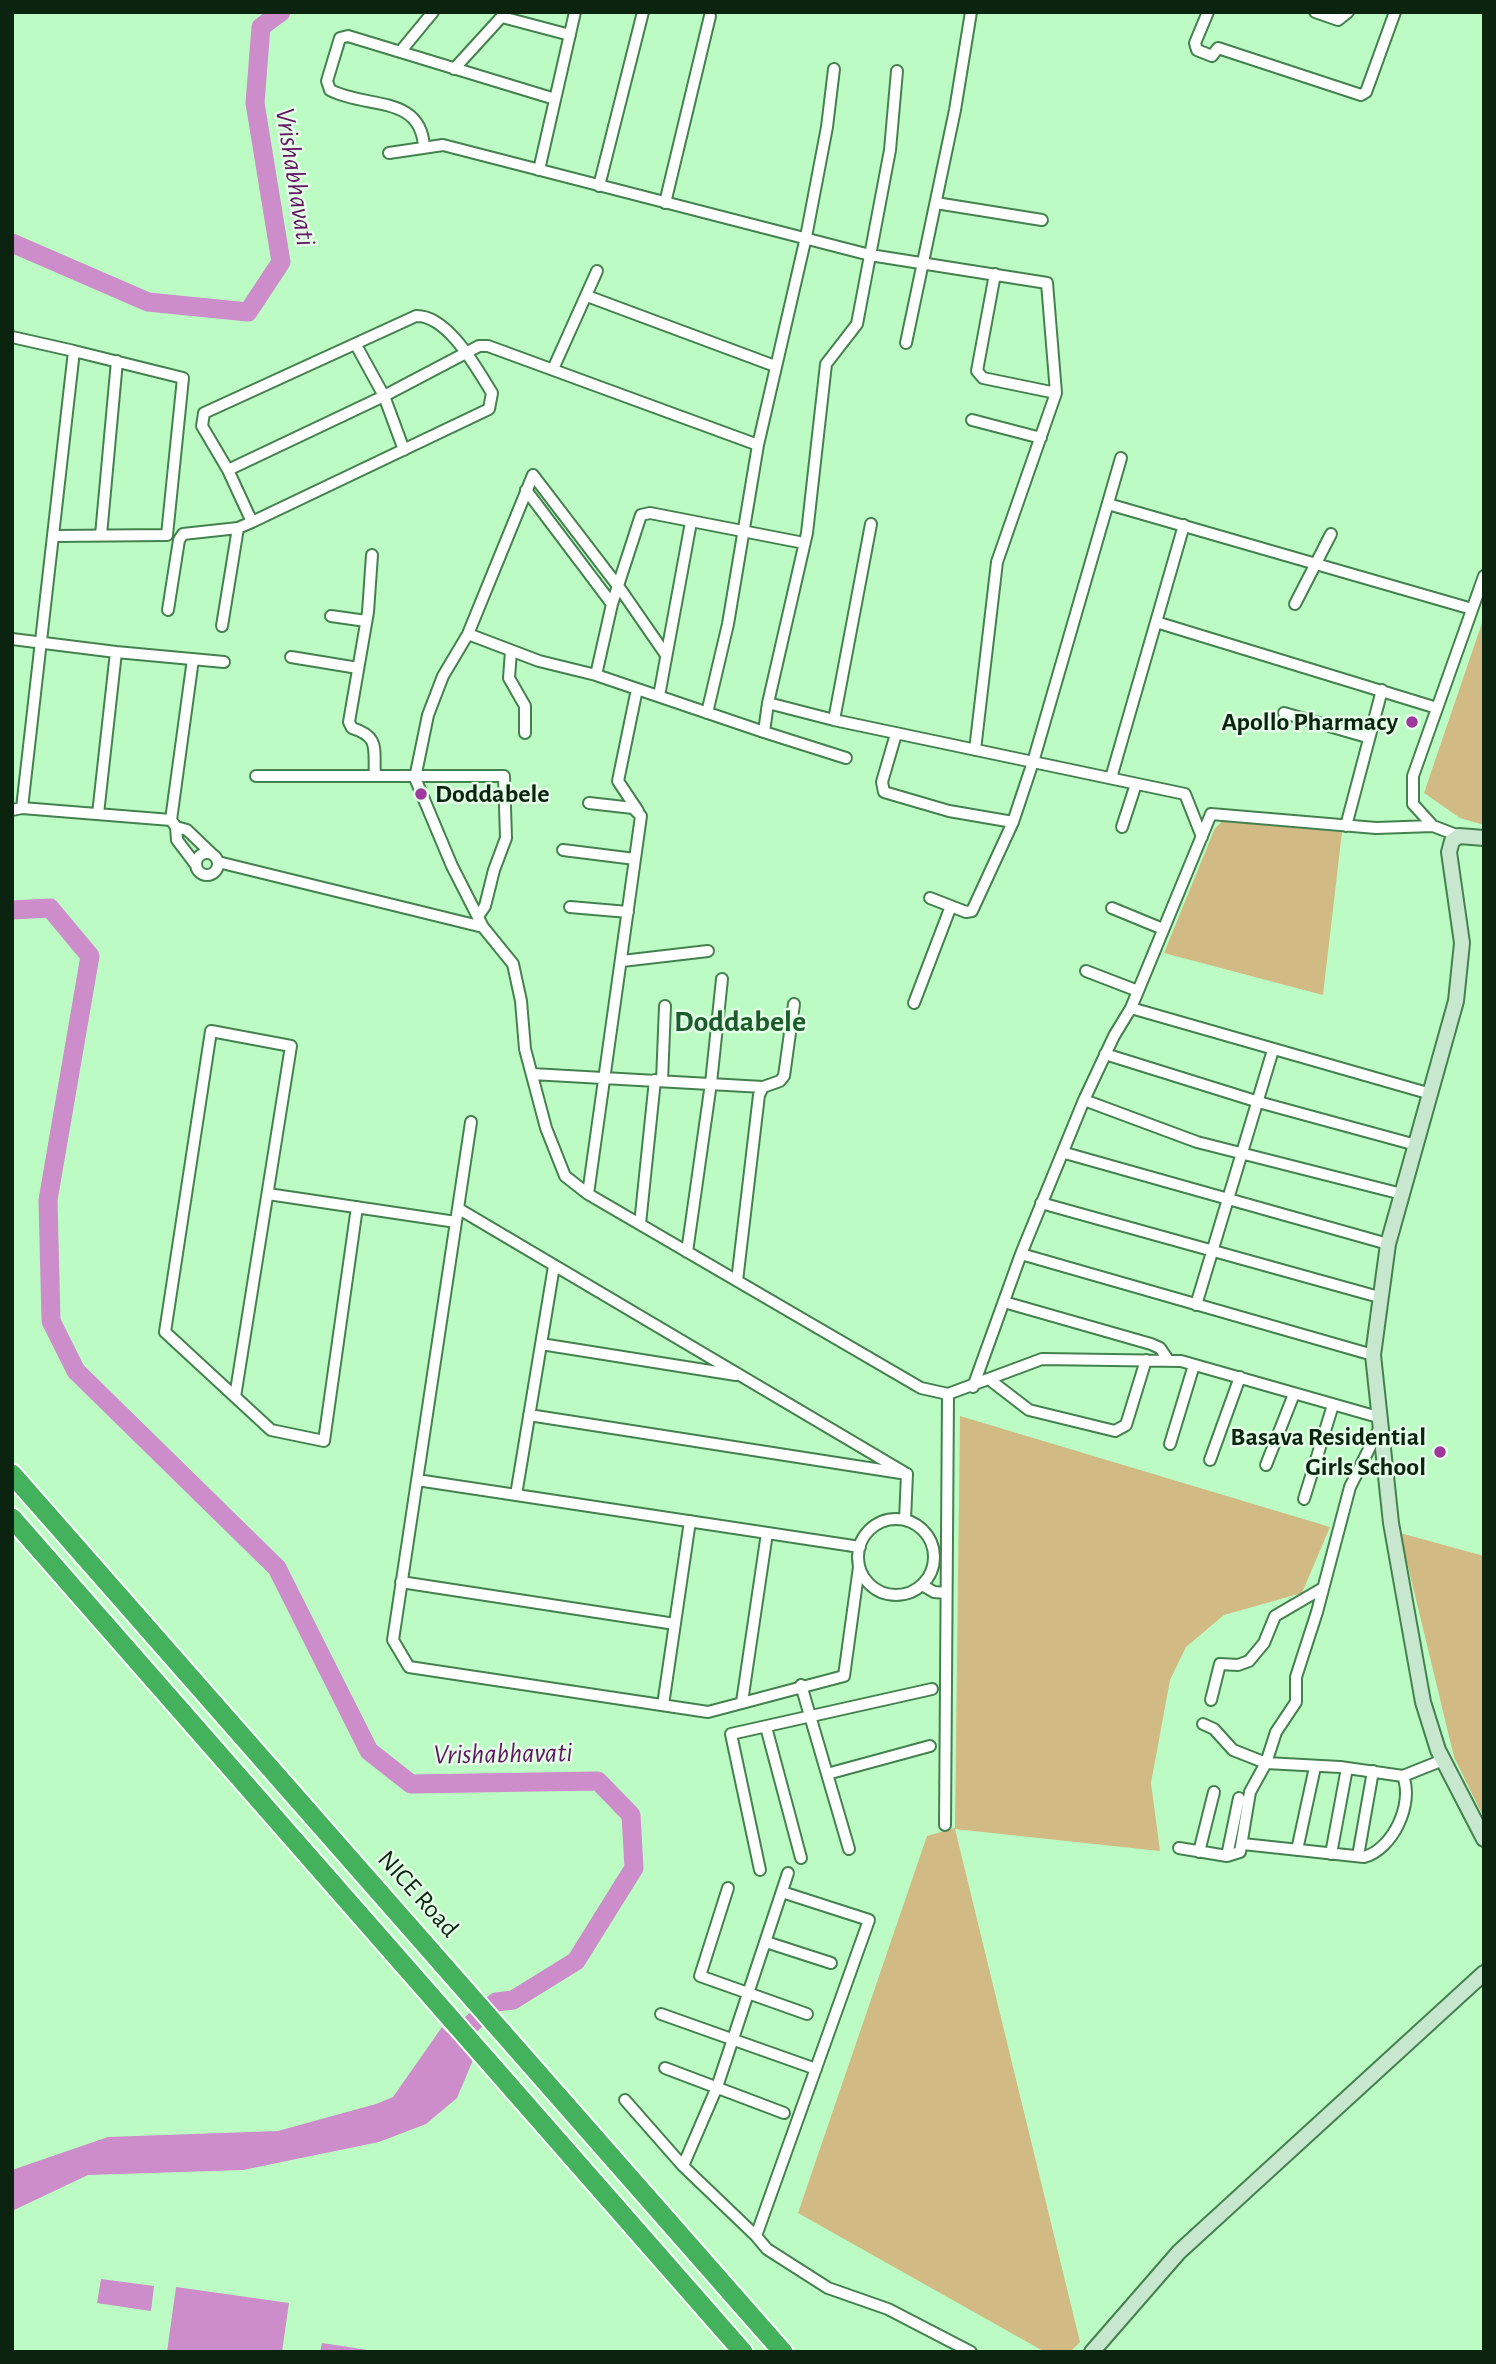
<!DOCTYPE html>
<style>
body{margin:0}
#map{position:relative;width:1496px;height:2364px;overflow:hidden;background:#bcfcc4;font-family:"Alegreya Sans",sans-serif}
canvas{display:block}
.frame{position:absolute;inset:0;border:14px solid #0a2410;pointer-events:none}
</style>
<div id="map">
<canvas width="1496" height="2364"></canvas>
<div class="frame"></div>
</div>
<script>
const g = document.querySelector('canvas').getContext('2d');
g.lineJoin = 'round';
function fillPath(path, color) { g.fillStyle = color; g.fill(path, 'evenodd'); }
function strokePath(path, color, width, dash) { g.strokeStyle = color; g.lineWidth = width; g.lineCap = dash ? 'butt' : 'round'; g.setLineDash(dash || []); g.stroke(path); }
function drawText(font, color, halo, rows, align = 'center') {
  g.font = font + ' "Alegreya Sans",sans-serif'; g.lineWidth = 5; g.setLineDash([]); g.textBaseline = 'middle'; g.strokeStyle = halo; g.fillStyle = color; for (const [text, x, y, turn = 0] of rows) {
    g.save(); g.translate(x, y); g.rotate((+turn || 0) * Math.PI / 180); g.textAlign = isNaN(turn) ? turn : align; if (halo) g.strokeText(text, 0, 0); g.fillText(text, 0, 0); g.restore();
  }
}
fillPath(new Path2D(`
 M1484,617V825L1460,818L1424,793Z
 M1225,819L1342,832L1323,995L1164,953L1215,828Z
 M960,1416L1330,1527L1302,1593L1224,1615L1186,1647L1170,1680L1151,1783L1160,1851L955,1829L1080,2342L1070,2352H1045L798,2213L927,1836L955,1828Z
 M1400,1533L1484,1556V1818L1454,1757Z`), '#d1ba84');
fillPath(new Path2D(`
 M442,2027L473,2060L457,2098L426,2124L379,2142L243,2170L88,2175L12,2211V2170L108,2137L278,2131L376,2104L393,2097Z
 M101,2279L154,2286L151,2311L97,2303Z
 M176,2287L289,2303L282,2352H167Z
 M322,2343L381,2352H320Z`), '#cd8cca');
strokePath(new Path2D(`
 M12,243L148,302L248,312L281,262L255,103L261,27L281,12
 M12,910L50,908L90,956L48,1200L51,1321L76,1371L277,1568L369,1751L411,1784L598,1781L631,1815L634,1868L576,1961L513,2000L496,2002L451,2042`), '#cd8cca', 19);
const street = new Path2D(`
 M1208,12L1195,43L1197,50L1212,56L1218,48L1361,95L1366,92L1395,12
 M1315,12L1338,20L1348,12
 M502,17L570,35
 M400,52L433,12
 M454,69L506,12
 M424,147C421,94 366,109 330,90L327,81L340,38L348,36L555,99
 M389,153L443,145L870,255L1047,283L1056,393L997,562L975,750
 M539,170L575,12
 M599,186L643,12
 M665,203L710,16
 M936,203L1042,220
 M995,274L977,371L983,378L1056,393
 M587,296L775,366
 M12,337L74,351L22,808
 M906,343L955,110L971,12
 M356,345L384,396L404,450
 M553,369L597,271
 M972,420L1041,438
 M228,470L384,396L479,346H488L758,445
 M526,490L612,604
 M1108,504L1472,609
 M101,535L117,361
 M54,536L167,535L183,378L74,351
 M372,555L368,612L349,722L352,728C381,737 373,750 375,776
 M1295,604L1331,534
 M168,610L179,540L183,534L238,528L252,522L489,409L492,393C477,369 448,315 416,316L204,413L202,426L228,470L252,522
 M331,616L366,621
 M1156,622L1437,708
 M222,626L238,528
 M468,634L539,661L596,675L764,732L768,703L834,720L1185,794L1202,837
 M12,639L116,652L98,814
 M511,651L509,678L525,706V733
 M116,652L224,662
 M666,655L621,590L533,475L468,634L443,676L428,715L415,778L452,866L483,927L513,964L521,1001L525,1049L546,1128L565,1176L588,1194L921,1388L948,1394L1042,1359L1181,1361L1378,1417
 M291,657L358,668
 M596,675L612,604L641,515L650,513L804,543
 M637,689L618,781L638,811
 M659,696L691,522
 M768,703L807,533L826,364L857,324L890,150L897,71
 M707,713L728,624L758,445L806,237L827,127L834,69
 M1284,713L1367,737
 M834,720L871,524
 M764,732L846,758
 M896,734L882,782L884,792L949,811L1013,822
 M256,776H504L506,838L494,870L485,906L479,915
 M1111,778L1184,525
 M12,810L22,808L171,820L176,827
 M171,820L193,659
 M1346,826L1382,690
 M1122,827L1136,784
 M1459,836L1433,826L1413,804V776L1484,576
 M563,850L635,859
 M196 864a11 11 0 1 1 22 0a11 11 0 1 1-22 0Z
 M218,862L483,927
 M196,865L177,840L176,827L187,830L211,853
 M930,898L966,912L972,911L1013,822L1033,762L1121,458
 M570,907L628,912
 M1112,908L1163,929
 M622,961L708,951
 M1086,971L1138,991
 M914,1003L951,906
 M1131,1008L1431,1094
 M1105,1054L1262,1103L1416,1145
 M532,1074L763,1087
 M662,1081L665,1006
 M1084,1100L1197,1142L1402,1194
 M471,1122L393,1640L409,1667L708,1712L844,1676L859,1567
 M1065,1153L1388,1244
 M268,1194L456,1222
 M588,1194L641,816L633,808L589,803
 M1041,1203L1379,1297
 M459,1209L907,1474
 M640,1224L655,1080
 M687,1252L711,1083L722,979
 M1021,1254L1084,1100L1114,1036L1131,1008L1211,814L1376,828L1433,826
 M737,1281L759,1095L763,1087L780,1081L784,1076L794,1004
 M1004,1302L1151,1344L1160,1348L1169,1361
 M1196,1305L1273,1050
 M541,1344L736,1375
 M990,1380L1029,1410L1115,1431L1126,1425L1146,1360
 M973,1387L1021,1254L1373,1355
 M235,1397L291,1046L211,1031L165,1332L271,1430L324,1441L357,1207
 M529,1415L907,1474L905,1520
 M1170,1444L1194,1365
 M1210,1460L1240,1377
 M1266,1465L1294,1394
 M417,1480L860,1547
 M516,1495L554,1266
 M1304,1499L1333,1405
 M858 1557a38 38 0 1 1 76 0a38 38 0 1 1-76 0Z
 M401,1582L675,1624
 M922,1585L934,1592L946,1593
 M801,1685L849,1849
 M1211,1700L1220,1664L1238,1665L1249,1661L1264,1643L1275,1616L1323,1588
 M742,1702L767,1533
 M663,1705L690,1521
 M1203,1724L1214,1729L1233,1750L1266,1763L1340,1767L1403,1776L1443,1760
 M766,1727L801,1858
 M827,1774L930,1746
 M945,1825L948,1394
 M1243,1844L1364,1857C1393,1849 1414,1804 1403,1776
 M1179,1848L1227,1856L1240,1852L1250,1792L1266,1763L1276,1732L1296,1702V1677L1317,1612L1350,1487L1380,1427
 M1297,1850L1315,1767
 M1199,1852L1214,1792
 M1331,1854L1347,1768
 M1227,1856L1239,1798
 M1358,1856L1373,1771
 M760,1870L731,1734L932,1689
 M728,1888L700,1976L807,2014
 M782,1892L869,1920L756,2236L767,2249L828,2288L888,2309L971,2352
 M766,1942L831,1963
 M661,2014L816,2069
 M665,2068L784,2113
 M625,2100L683,2166L756,2236
 M683,2166L717,2087L788,1873`);
const secondary = new Path2D(`
 M1484,838L1459,836L1452,841L1449,852L1462,943L1456,1001L1388,1244L1373,1355L1391,1523L1423,1702L1438,1750L1484,1839
 M1092,2352L1179,2252L1484,1973`);
const highway = new Path2D(`
 M12,1474L783,2352
 M12,1518L743,2352`);
strokePath(street, '#44814f', 14);
strokePath(secondary, '#44814f', 18);
strokePath(highway, '#fff', 23);
strokePath(street, '#fff', 10);
strokePath(secondary, '#c7e8ce', 14);
strokePath(highway, '#44b15d', 19);
for (const [x, y, r, color] of [
 [1412,722,7,"#9e389c"],
 [421,794,7,"#9e389c"],
 [1440,1452,7,"#9e389c"]
]) { const dot = new Path2D(); dot.arc(x, y, r, 0, 2 * Math.PI); g.fillStyle = color; g.fill(dot); strokePath(dot, '#e5fee8', 2.5); }
drawText('bold 26px', '#0a2410', '#e5fee8', [
 ["Apollo Pharmacy",1398,722],
 ["Doddabele",435,794,"left"],
 ["Basava Residential",1426,1437],
 ["Girls School",1426,1467]
], 'right');
drawText('26px', '#0a2410', '#e5fee8', [
 ["NICE Road",418,1894,48]
]);
drawText('italic 28px', '#631462', '#e5fee8', [
 ["Vrishabhavati",295,177,81],
 ["Vrishabhavati",503,1754,-1]
]);
drawText('bold 30px', '#1c5b2b', '#e5fee8', [
 ["Doddabele",740,1022]
]);
</script>
